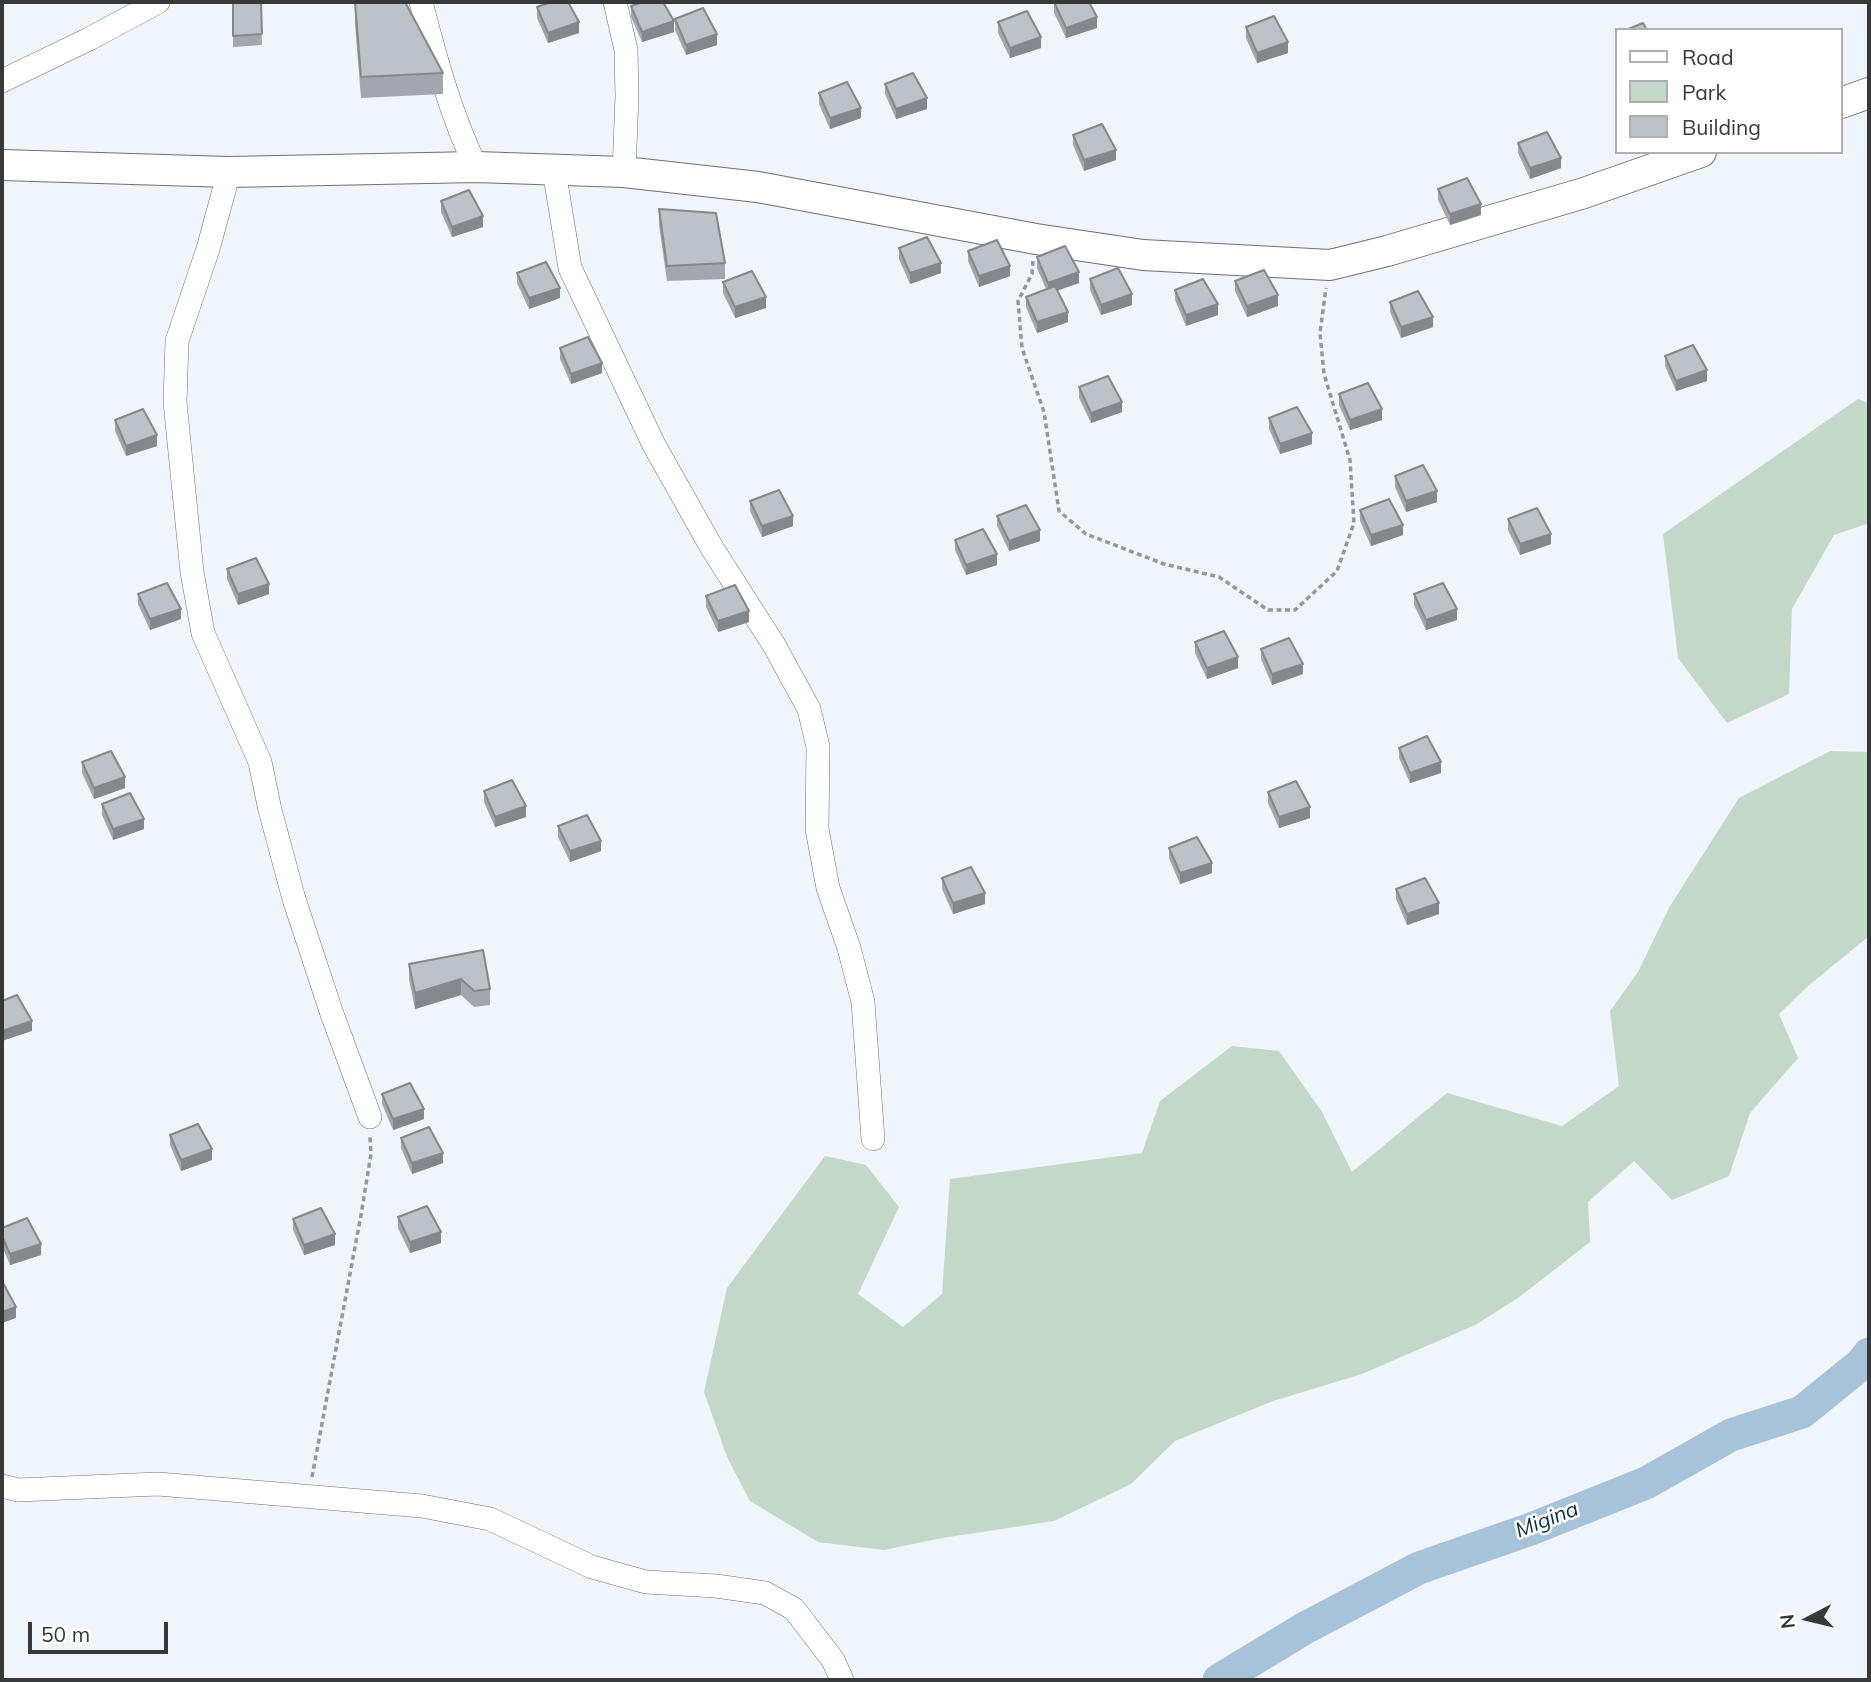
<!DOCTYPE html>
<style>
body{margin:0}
#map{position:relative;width:1871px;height:1682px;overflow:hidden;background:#f0f4fb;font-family:Mulish,sans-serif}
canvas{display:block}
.frame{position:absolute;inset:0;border:4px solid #36383a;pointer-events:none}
.legend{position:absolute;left:1615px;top:28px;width:228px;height:126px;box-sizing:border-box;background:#fff;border:2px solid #afafb0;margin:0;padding:9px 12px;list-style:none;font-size:21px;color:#36383a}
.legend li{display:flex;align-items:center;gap:14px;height:35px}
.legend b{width:35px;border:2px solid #afafb0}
.north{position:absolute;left:1773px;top:1584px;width:70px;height:70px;-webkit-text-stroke:5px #fff;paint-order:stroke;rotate:263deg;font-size:19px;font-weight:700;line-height:28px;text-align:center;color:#36383a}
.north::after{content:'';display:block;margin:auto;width:24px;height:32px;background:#36383a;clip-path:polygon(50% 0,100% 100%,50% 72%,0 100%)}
.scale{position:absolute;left:28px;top:1622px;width:140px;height:32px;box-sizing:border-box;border:4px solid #36383a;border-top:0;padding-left:9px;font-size:21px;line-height:24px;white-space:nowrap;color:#36383a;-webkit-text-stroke:5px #fff;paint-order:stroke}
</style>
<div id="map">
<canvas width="1871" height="1682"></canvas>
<div class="frame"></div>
<ul class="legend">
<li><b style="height:9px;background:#fff"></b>Road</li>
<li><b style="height:19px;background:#c3d8c7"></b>Park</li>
<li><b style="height:19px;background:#bdc1c8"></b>Building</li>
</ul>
<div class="north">N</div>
<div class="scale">50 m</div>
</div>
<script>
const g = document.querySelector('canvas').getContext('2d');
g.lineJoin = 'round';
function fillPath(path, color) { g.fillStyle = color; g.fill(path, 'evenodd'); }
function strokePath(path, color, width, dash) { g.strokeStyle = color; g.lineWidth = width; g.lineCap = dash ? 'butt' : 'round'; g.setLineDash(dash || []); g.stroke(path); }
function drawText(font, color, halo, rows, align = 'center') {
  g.font = font + ' Mulish,sans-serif'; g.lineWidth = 5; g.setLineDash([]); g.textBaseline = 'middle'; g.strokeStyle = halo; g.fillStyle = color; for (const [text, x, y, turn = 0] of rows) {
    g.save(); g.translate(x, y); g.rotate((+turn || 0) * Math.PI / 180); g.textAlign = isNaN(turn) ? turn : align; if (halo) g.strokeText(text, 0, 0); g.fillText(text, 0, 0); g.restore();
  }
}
fillPath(new Path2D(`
 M1858,399L1869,403V523L1834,535L1792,609L1789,694L1727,723L1678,658L1663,534Z
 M1869,750V936L1808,986L1779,1014L1798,1058L1750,1113L1729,1176L1672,1200L1634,1161L1588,1202L1590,1242L1518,1298L1475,1325L1362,1374L1273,1401L1175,1441L1131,1484L1054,1521L942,1538L884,1550L818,1542L750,1501L727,1457L704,1392L727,1288L825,1156L866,1165L899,1207L858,1294L903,1327L942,1294L950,1179L1142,1153L1160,1101L1232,1046L1279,1051L1322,1112L1352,1172L1447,1093L1562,1126L1619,1086L1610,1011L1638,972L1670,906L1739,798L1830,751L1869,752Z`), '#c3d8c7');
strokePath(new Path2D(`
 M1219,1680L1305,1628L1419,1568L1531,1529L1646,1483L1731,1435L1802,1412L1861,1364L1869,1354`), '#a6c3d9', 33);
const minor = new Path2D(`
 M421,2C435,57 451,115 476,167
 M615,2L626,50L627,96L624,172
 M2,81L89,39L158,2
 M554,170L570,268L654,445L712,548L774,645L809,709L818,747L817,829L828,888L849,948L863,1002L873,1139
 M229,172L208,249L177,341L175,402L192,572L203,633L260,762L270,810L294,899L332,1014L370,1117
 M2,1486L18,1490L158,1484L422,1506L490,1519L592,1567L646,1582L716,1586L765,1593L794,1609L833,1660L842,1680`);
const major = new Path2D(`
 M1841,103L1869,93
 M2,165L229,172L476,167L624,172L758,187L1036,239L1143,255L1330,265L1387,251L1584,193L1701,152`);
strokePath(minor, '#6b6f75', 24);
strokePath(major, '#6b6f75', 32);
strokePath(new Path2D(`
 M1033,261L1032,274L1018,301L1022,348L1044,412L1059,511L1086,534L1164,564L1219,577L1268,610H1295L1337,571L1354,523L1350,460L1324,374L1320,333L1326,288
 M312,1477L361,1215L371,1154L370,1137`), '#94979c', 3.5, [5, 3.5]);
strokePath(minor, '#fff', 23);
strokePath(major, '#fff', 30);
fillPath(new Path2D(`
 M233,2H261L262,45L233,47Z
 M1054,2L1097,28L1066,38L1054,13Z
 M355,3L443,73V94L361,98L355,24Z
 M631,6L674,32L642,42L631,17Z
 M537,7L579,33L548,43L537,18Z
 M675,19L717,45L686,55L675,30Z
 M998,22L1041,48L1010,58L998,33Z
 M1246,27L1288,53L1257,63L1246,38Z
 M1617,33V51L1615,45V34Z
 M885,84L927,109L896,119L885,94Z
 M819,93L861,118L830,129L819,104Z
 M1073,135L1116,160L1084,171L1073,145Z
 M1518,143L1561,168L1530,179L1518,153Z
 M1438,189L1481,215L1450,225L1438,200Z
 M441,201L483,227L452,237L441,212Z
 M659,209L725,263V279L667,281L659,225Z
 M899,248L941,273L910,284L899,259Z
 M968,251L1010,276L979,287L968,261Z
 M1037,257L1079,283L1057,290L1068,322L1037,333L1026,307V297L1046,289L1037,268Z
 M517,273L560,298L529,309L517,283Z
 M1090,279L1132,305L1101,315L1090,290Z
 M1235,281L1278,306L1247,317L1235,291Z
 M723,282L766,308L735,318L723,293Z
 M1175,290L1218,315L1186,326L1175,300Z
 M1390,302L1433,327L1401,338L1390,312Z
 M560,348L602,373L571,384L560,359Z
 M1665,356L1707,381L1676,391L1665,366Z
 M1079,387L1122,412L1091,423L1079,398Z
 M1339,394L1382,420L1350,430L1339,405Z
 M1269,418L1312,444L1280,454L1269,429Z
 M115,420L157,446L126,456L115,431Z
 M1395,476L1437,502L1406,512L1395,487Z
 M750,501L793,526L762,537L750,511Z
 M1360,510L1403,535L1371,546L1360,521Z
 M997,516L1040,541L1009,551L997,526Z
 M1508,519L1551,544L1520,555L1508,530Z
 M955,540L997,565L966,575L955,550Z
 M227,569L269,594L238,605L227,579Z
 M138,594L181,619L150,630L138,604Z
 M1414,594L1457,620L1426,630L1414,605Z
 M706,596L749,622L718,632L706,607Z
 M1195,642L1238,668L1207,679L1195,653Z
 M1261,649L1303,674L1272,685L1261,659Z
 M1399,748L1441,773L1410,783L1399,758Z
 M82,762L125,788L94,799L82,773Z
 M484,791L526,817L495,827L484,802Z
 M1268,792L1310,818L1279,828L1268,803Z
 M102,804L144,829L113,840L102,815Z
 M558,826L601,851L570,862L558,837Z
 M1169,848L1212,873L1180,884L1169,858Z
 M942,878L985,904L953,914L942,889Z
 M1396,889L1439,914L1407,925L1396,899Z
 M483,950L490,989V1005L474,1007L461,995L415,1009L409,979V964Z
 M382,1094L424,1119L393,1130L382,1104Z
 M170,1135L212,1160L181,1171L170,1145Z
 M401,1138L443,1163L412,1174L401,1148Z
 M398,1217L441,1243L410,1253L398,1228Z
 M293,1219L335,1245L304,1255L293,1230Z
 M2,1228L41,1255L10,1265L2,1246Z`), '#a3a6ac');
fillPath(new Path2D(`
 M1097,17V28L1066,38V28Z
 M674,21V32L642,42V32Z
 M579,22V33L548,43V33Z
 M717,34V45L686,55V45Z
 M1041,37V48L1010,58V48Z
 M1288,42V53L1257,63V53Z
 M927,98V109L896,119V109Z
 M861,108V118L830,129V118Z
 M1116,150V160L1084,171V160Z
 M1561,158V168L1530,179V168Z
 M1481,204V215L1450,225V214Z
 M483,216V227L452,237V227Z
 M941,263V273L910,284V273Z
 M1010,266V276L979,287V276Z
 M1079,272V283L1048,294V283Z
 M560,288V298L529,309V298Z
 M1132,294V305L1101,315V305Z
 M1278,295V306L1247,317V306Z
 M766,297V308L735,318V307Z
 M1218,304V315L1186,326V315Z
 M1068,312V322L1037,333V322Z
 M1433,317V327L1401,338V327Z
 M602,363V373L571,384V374Z
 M1707,370V381L1676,391V381Z
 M1122,402V412L1091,423V413Z
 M1382,409V420L1350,430V420Z
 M1312,433V444L1280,454V444Z
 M157,435V446L126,456V446Z
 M1437,491V502L1406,512V501Z
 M793,516V526L762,537V526Z
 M1403,525V535L1371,546V535Z
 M1040,530V541L1009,551V541Z
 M1551,534V544L1520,555V544Z
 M997,554V565L966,575V565Z
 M269,584V594L238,605V594Z
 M181,609V619L150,630V619Z
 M1457,609V620L1426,630V620Z
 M749,611V622L718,632V621Z
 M1238,657V668L1207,679V668Z
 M1303,664V674L1272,685V674Z
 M1441,762V773L1410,783V773Z
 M125,777V788L94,799V788Z
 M526,806V817L495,827V817Z
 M1310,807V818L1279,828V817Z
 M144,819V829L113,840V829Z
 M601,841V851L570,862V851Z
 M1212,863V873L1180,884V873Z
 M985,893V904L953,914V903Z
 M1439,903V914L1407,925V914Z
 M461,979V995L415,1009V993Z
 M32,1021V1031L2,1041V1031Z
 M424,1109V1119L393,1130V1119Z
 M212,1149V1160L181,1171V1160Z
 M443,1153V1163L412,1174V1163Z
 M441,1232V1243L410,1253V1242Z
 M335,1234V1245L304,1255V1245Z
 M41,1244V1255L10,1265V1254Z
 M16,1307V1318L2,1323V1312Z`), '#84878c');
const building = new Path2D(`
 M233,2H261L262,34L233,36Z
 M360,2H405L443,73L361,77L355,3Z
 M551,2H568L579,22L548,33L537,7Z
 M643,2H663L674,21L642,32L631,6Z
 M1054,2H1089L1097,17L1066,28Z
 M703,8L717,34L686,45L675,19Z
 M1027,11L1041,37L1010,48L998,22Z
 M1274,16L1288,42L1257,53L1246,27Z
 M1643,23L1647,30H1626Z
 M913,73L927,98L896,109L885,84Z
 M847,82L861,108L830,118L819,93Z
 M1102,124L1116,150L1084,160L1073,135Z
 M1547,132L1561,158L1530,168L1518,143Z
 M1467,178L1481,204L1450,214L1438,189Z
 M469,190L483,216L452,227L441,201Z
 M659,209L716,213L725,263L667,266Z
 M927,237L941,263L910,273L899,248Z
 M997,240L1010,266L979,276L968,251Z
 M1065,246L1079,272L1048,283L1037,257Z
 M546,262L560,288L529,298L517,273Z
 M1118,268L1132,294L1101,305L1090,279Z
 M1264,270L1278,295L1247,306L1235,281Z
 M752,271L766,297L735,307L723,282Z
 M1203,279L1218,304L1186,315L1175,290Z
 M1055,286L1068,312L1037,322L1026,297Z
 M1418,291L1433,317L1401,327L1390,302Z
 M588,337L602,363L571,374L560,348Z
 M1693,345L1707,370L1676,381L1665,356Z
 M1108,376L1122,402L1091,413L1079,387Z
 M1368,383L1382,409L1350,420L1339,394Z
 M1297,407L1312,433L1280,444L1269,418Z
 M143,409L157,435L126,446L115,420Z
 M1423,465L1437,491L1406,501L1395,476Z
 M779,490L793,516L762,526L750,501Z
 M1389,499L1403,525L1371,535L1360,510Z
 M1026,505L1040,530L1009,541L997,516Z
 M1537,508L1551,534L1520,544L1508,519Z
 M983,529L997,554L966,565L955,540Z
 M256,558L269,584L238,594L227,569Z
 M167,583L181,609L150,619L138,594Z
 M1443,583L1457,609L1426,620L1414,594Z
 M735,585L749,611L718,621L706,596Z
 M1224,631L1238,657L1207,668L1195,642Z
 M1289,638L1303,664L1272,674L1261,649Z
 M1427,736L1441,762L1410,773L1399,748Z
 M111,751L125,777L94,788L82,762Z
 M512,780L526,806L495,817L484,791Z
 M1296,781L1310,807L1279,817L1268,792Z
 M130,793L144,819L113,829L102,804Z
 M587,815L601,841L570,851L558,826Z
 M1197,837L1212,863L1180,873L1169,848Z
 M971,867L985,893L953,903L942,878Z
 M1425,878L1439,903L1407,914L1396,889Z
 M483,950L490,989L474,991L461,979L415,993L409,964Z
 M17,995L32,1021L2,1031V1001Z
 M410,1083L424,1109L393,1119L382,1094Z
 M198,1124L212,1149L181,1160L170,1135Z
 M429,1127L443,1153L412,1163L401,1138Z
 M427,1206L441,1232L410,1242L398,1217Z
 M321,1208L335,1234L304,1245L293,1219Z
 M27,1218L41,1244L10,1254L2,1236V1228Z
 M2,1281L16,1307L2,1312Z`);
fillPath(building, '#bdc1c8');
strokePath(building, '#84878c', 2);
drawText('italic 21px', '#0b2f47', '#fff', [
 ["Migina",1547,1520,-21]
]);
</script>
